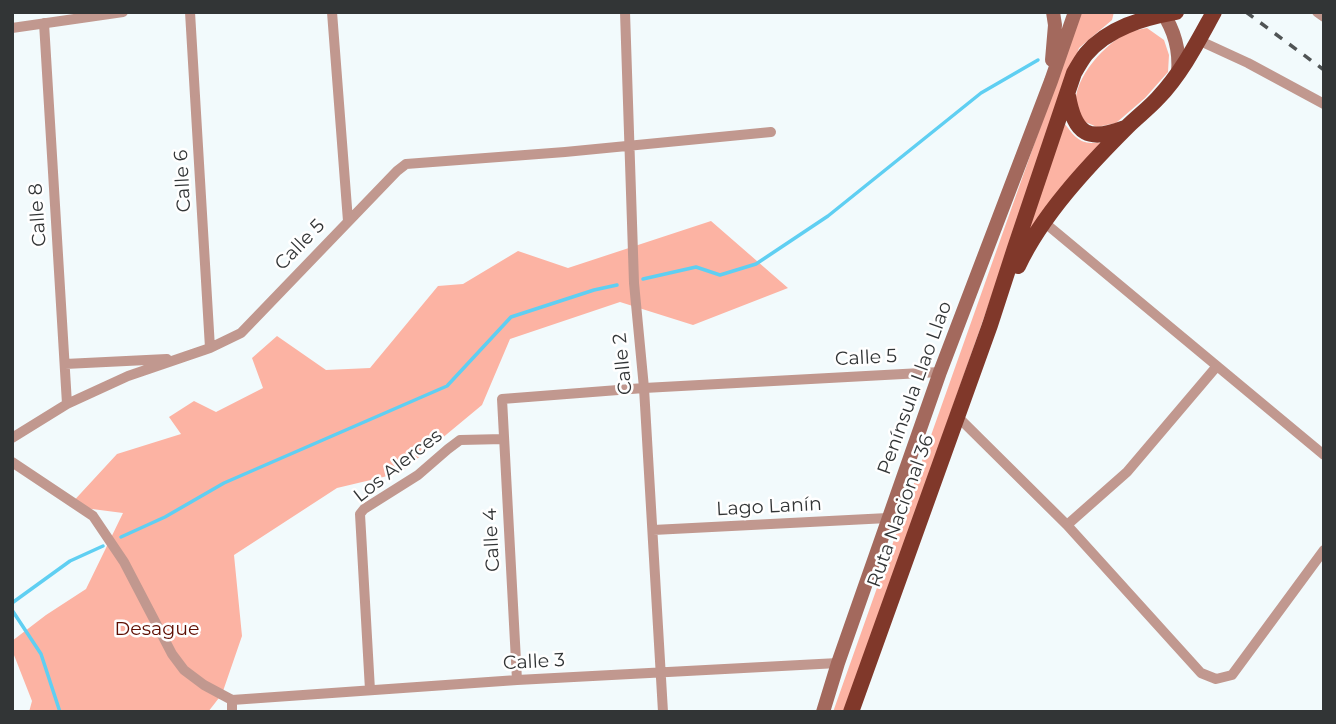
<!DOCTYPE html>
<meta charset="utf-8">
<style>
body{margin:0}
#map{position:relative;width:1336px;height:724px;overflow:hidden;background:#f2fafc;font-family:Montserrat,sans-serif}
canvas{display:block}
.frame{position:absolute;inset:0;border:14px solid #323536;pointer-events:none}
</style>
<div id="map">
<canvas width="1336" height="724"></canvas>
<div class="frame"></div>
</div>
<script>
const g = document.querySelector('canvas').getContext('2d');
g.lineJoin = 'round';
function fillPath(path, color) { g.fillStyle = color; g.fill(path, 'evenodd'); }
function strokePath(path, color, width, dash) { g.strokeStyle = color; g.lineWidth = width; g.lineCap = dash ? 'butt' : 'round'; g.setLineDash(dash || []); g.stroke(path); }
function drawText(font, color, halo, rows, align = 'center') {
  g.font = font + ' Montserrat,sans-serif'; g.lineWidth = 5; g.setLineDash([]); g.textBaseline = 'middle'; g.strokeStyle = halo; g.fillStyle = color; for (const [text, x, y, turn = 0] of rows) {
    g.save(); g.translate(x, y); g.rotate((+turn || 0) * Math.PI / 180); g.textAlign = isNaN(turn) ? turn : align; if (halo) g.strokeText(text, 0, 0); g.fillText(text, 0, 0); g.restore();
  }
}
fillPath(new Path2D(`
 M1081,12H1114L1112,20L1079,48L845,712H833Z
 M1147,28L1164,40L1169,55L1168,72L1145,98L1116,123L1097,127L1083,121C1081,117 1077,111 1076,106C1072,79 1107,41 1130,32C1135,30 1142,29 1147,28Z
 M1065,124C1078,142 1083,145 1106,142L1022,242Z
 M711,221L788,288L693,325L620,302L510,339L482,405L400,473L337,488L234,555L242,636L222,694L208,712H29L32,701L12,650V641L46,615L86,589L123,513L69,506L117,454L181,434L169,417L194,401L216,412L263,388L252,358L277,336L326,370L370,368L438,286L463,284L518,251L568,268Z`), '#fcb3a3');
strokePath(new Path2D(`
 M643,279L696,267L720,275L756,264L828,216L981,93L1038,60
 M121,537L165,517L224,483L447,386L511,317L594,290L617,285
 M12,603L70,561L103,546
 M12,610L41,654L60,712`), '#5fcff2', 3.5);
strokePath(new Path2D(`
 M190,12L210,348
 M332,12L348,221
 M625,12L634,283L644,388L663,712
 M1317,12L1324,17
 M44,23L67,404
 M12,28L123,12
 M1198,40L1248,63L1324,104
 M1045,223L1324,455
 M65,364L167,359
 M957,416L1067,525L1201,673L1216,679L1232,675L1324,550
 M12,438L67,404L128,376L210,348L241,333L397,171L406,164L565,152L771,132
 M12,462L93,516L124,562L172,654L184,670L204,685L232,700
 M1067,525L1127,472L1217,366
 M653,530L888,518
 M517,680L502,399L644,388L940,372
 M370,690L360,514L364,509L418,475L448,449L460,440L504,439
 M232,700L517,680L838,663
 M232,700V712`), '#c1988f', 10);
strokePath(new Path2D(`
 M1162,12C1175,31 1180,51 1178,73
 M1052,60L1055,25L1053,12
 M823,712L838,663L940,372L1051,81L1075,12`), '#a3695d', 14);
strokePath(new Path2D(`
 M1068,96C1075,135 1088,142 1125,128
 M1018,266C1042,215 1087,167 1127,127C1137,117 1149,108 1158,98C1182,73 1198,41 1214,12
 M851,712L990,325L1015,248L1074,73C1078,66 1082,59 1086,54C1108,28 1143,18 1176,12`), '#80382a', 16);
strokePath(new Path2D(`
 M1246,12L1324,70`), '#505455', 3.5, [9, 9]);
drawText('19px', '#323536', '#fff', [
 ["Calle 6",183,181,-93],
 ["Calle 8",38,215,-94],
 ["Calle 5",300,245,-46],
 ["Calle 5",866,358,-3],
 ["Calle 2",623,364,-96],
 ["Península Llao Llao",915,388,-70],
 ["Los Alerces",398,466,-38],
 ["Lago Lanín",769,507,-3],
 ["Ruta Nacional 36",901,511,-70],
 ["Calle 4",492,540,-93],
 ["Calle 3",534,662,-3]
]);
drawText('19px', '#5e0e02', '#fff', [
 ["Desague",157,629]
]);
</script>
